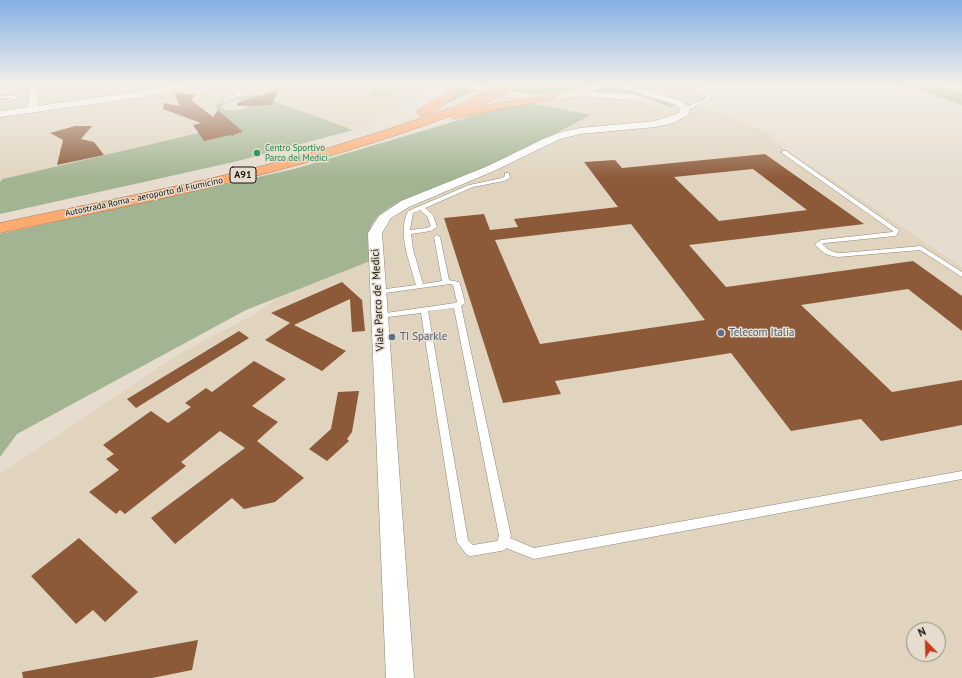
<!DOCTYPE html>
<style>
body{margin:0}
#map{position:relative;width:962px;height:678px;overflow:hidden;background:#e6ddcf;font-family:"PT Sans",sans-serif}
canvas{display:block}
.north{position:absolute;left:906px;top:622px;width:40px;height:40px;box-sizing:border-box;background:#e6ddcf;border:1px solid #938c82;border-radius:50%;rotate:337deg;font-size:11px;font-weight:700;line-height:16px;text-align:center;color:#16130e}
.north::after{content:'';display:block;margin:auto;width:14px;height:18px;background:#c43a1a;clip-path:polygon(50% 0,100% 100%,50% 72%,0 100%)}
</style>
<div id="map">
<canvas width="962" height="678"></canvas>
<div class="north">N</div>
</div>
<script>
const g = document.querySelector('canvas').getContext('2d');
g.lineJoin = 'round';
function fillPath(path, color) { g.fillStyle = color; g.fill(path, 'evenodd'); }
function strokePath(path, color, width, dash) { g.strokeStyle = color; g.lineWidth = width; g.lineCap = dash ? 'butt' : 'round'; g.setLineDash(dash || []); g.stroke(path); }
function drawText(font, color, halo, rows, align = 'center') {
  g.font = font + ' "PT Sans",sans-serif'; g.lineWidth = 3; g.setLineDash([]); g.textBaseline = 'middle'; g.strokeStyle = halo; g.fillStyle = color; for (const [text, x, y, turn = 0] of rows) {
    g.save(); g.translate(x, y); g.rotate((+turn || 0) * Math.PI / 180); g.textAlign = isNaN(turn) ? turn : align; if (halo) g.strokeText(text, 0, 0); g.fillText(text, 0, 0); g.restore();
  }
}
fillPath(new Path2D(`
 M0,84H447L353,130L255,94L214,105L229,126L3,179L0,182Z
 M618,84H686L707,94L710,99L696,106L712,112L716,111L770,134L781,146L962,267V678H0V474L179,354L253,315L375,233L392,211L567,134L565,128L591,115L531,103L580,96L627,98L641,100L656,107L684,112L679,103ZM914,630H938V654H914Z`), '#e0d4bf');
fillPath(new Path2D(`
 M370,84H391L394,95L372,96Z
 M524,84H594C564,99 541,96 508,92Z
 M602,84H615L674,105L673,107H669L644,97L633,95L587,93Z
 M900,84H933L962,93V105Z
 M464,85L482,89L435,108L454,95Z
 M255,94L353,130L238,161L0,214V182L3,179L228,126L214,105ZM239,100L249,102L251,104C245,111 227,113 221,107L227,102Z
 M531,103L591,115L520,152L389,208L378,216L371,226L370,261L246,310L17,434L0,457V234L294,169L493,110Z`), '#a3b492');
fillPath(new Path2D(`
 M278,90L272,105L238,106L237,103Z
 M182,93L195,95L191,100L213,117L218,110L243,132L235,134L233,136L230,135L204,141L193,125L201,123L163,109L164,103L180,106L174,94Z
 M75,126H92L81,139L94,142L104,155L57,165L63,140L50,133Z
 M765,154L864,224L689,245L726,287L913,261L962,296V331L908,289L801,305L892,392L962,380V425L881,441L861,419L791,431L731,353L555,381L561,394L503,403L444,218L484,214L490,230L518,227L514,219L618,207L584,162L615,160L622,168ZM753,169L807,210L719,221L674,177ZM631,224L705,320L540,344L495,240Z
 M342,282L362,300L365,331L352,332L350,299L294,325L271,313Z
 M290,323L346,351L322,371L265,340Z
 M239,331L249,338L136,408L127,399Z
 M254,361L286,379L252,406L278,422L257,441L304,478L275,502L244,509L232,498L175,544L151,518L245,448L220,431L181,462L186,466L125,514L120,510L116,514L89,492L119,470L106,459L114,454L103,445L151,411L168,423L191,407L185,403L206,388L212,392Z
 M359,391L352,432L347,439L349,441L327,461L309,449L331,429L338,392Z
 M79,538L138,592L105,622L93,610L76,624L31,576Z
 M198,640L192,670L152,678H23L22,672Z`), '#8c5939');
const lane = new Path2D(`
 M195,84H200L222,94L220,95L210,91L190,93L178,86L181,85L191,91L206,89Z
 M218,84H224L241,91L242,95L224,100V98L238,94V93Z
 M684,84C694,84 707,91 712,99L687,110H683V108L708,98L705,95Z
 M14,95L20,98L0,103V101L14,98H0V96Z
 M782,151H786L899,230L897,235L895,236L825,243L822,244C828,250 833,253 842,253L921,246L962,272V277L920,250L838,257C828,256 821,252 815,244L821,240L892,232L893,231L782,153Z
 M505,173H509L510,178L504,181L473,187L425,208L433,215L437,227L431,231L411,234L413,249L423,284L442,281L434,237L437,235L440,237L449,280L459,282L460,284L465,303L461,306L511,536L510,538L534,548L962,471V479L534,559L506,548L505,550L501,551L471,556L467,555L457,542L421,313L379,318L375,316L379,314L455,303L457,302L453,285L450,284L378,294L374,292L378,290L416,285C410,262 397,234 408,211L469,185L502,178L505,176ZM420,210L427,216L431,226L427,228L410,230L413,213ZM454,308L499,536L497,541L473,545L468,540L428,311Z`);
const street = new Path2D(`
 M27,84H35L38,97L37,106L143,91L179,84H196L192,86L143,97L0,117V111L28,107L30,97Z
 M614,84H627L682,101L690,109L688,115L673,123L655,127L580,134L560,139L496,170L409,207L391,218L382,233L414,678H386L368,233L379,216L401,201L488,166L543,139L562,132L580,128L655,121L679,113L680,109L676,105L615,86Z
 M576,91L636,94L640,97L636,100L573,96L572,94Z`);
const secondary = new Path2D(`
 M465,84H481L502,90L536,94L569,92L591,84H605C601,90 591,93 584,95C551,104 519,102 487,93C480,91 469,89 465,84Z`);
const highway = new Path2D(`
 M453,84H464C457,95 432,118 419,115L417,112L419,109L443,95Z
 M552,94L556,95L558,97L556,99L495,110L455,119L450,116C304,171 151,201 0,233V223C117,198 236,177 351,141C390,129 428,116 466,102H474L476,104L470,108Z`);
strokePath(lane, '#8e8679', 1);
strokePath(street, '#8e8679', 1);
strokePath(secondary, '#8e8679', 1);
strokePath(highway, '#ac754e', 1);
fillPath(lane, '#fff');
fillPath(street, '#fff');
fillPath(secondary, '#fee6d4');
fillPath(highway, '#fdaa71');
const highwayBridge = new Path2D(`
 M470,104L507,88`);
strokePath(highwayBridge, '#ac754e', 12, []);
strokePath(highwayBridge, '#fdaa71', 12);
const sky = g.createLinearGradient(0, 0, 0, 179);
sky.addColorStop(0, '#83afe3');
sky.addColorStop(0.47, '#f4f0e9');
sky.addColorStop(1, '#f4f0e900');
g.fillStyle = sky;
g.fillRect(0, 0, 962, 179);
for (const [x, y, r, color] of [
 [257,153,4,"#2e9e5b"],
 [721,333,4,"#5c6f8a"],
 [392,337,4,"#5c6f8a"]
]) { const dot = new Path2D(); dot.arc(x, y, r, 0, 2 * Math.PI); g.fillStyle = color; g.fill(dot); strokePath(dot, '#e6ddcf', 1.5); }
drawText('9px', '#27864d', '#e6ddcf', [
 ["Centro Sportivo",265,148],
 ["Parco dei Medici",265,158]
], 'left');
drawText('9px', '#16130e', '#e6ddcf', [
 ["Autostrada Roma - aeroporto di Fiumicino",144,197,-12]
]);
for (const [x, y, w] of [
 [243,175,26]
]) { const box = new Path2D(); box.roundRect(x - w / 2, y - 8, w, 16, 3); g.fillStyle = '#e6ddcf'; g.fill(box); strokePath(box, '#16130e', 1); }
drawText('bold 10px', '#16130e', null, [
 ["A91",243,175]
]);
drawText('11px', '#16130e', '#e6ddcf', [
 ["Viale Parco de' Medici",378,300,-93]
]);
drawText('11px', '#4e5e75', '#e6ddcf', [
 ["Telecom Italia",729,333],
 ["TI Sparkle",400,337]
], 'left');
</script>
